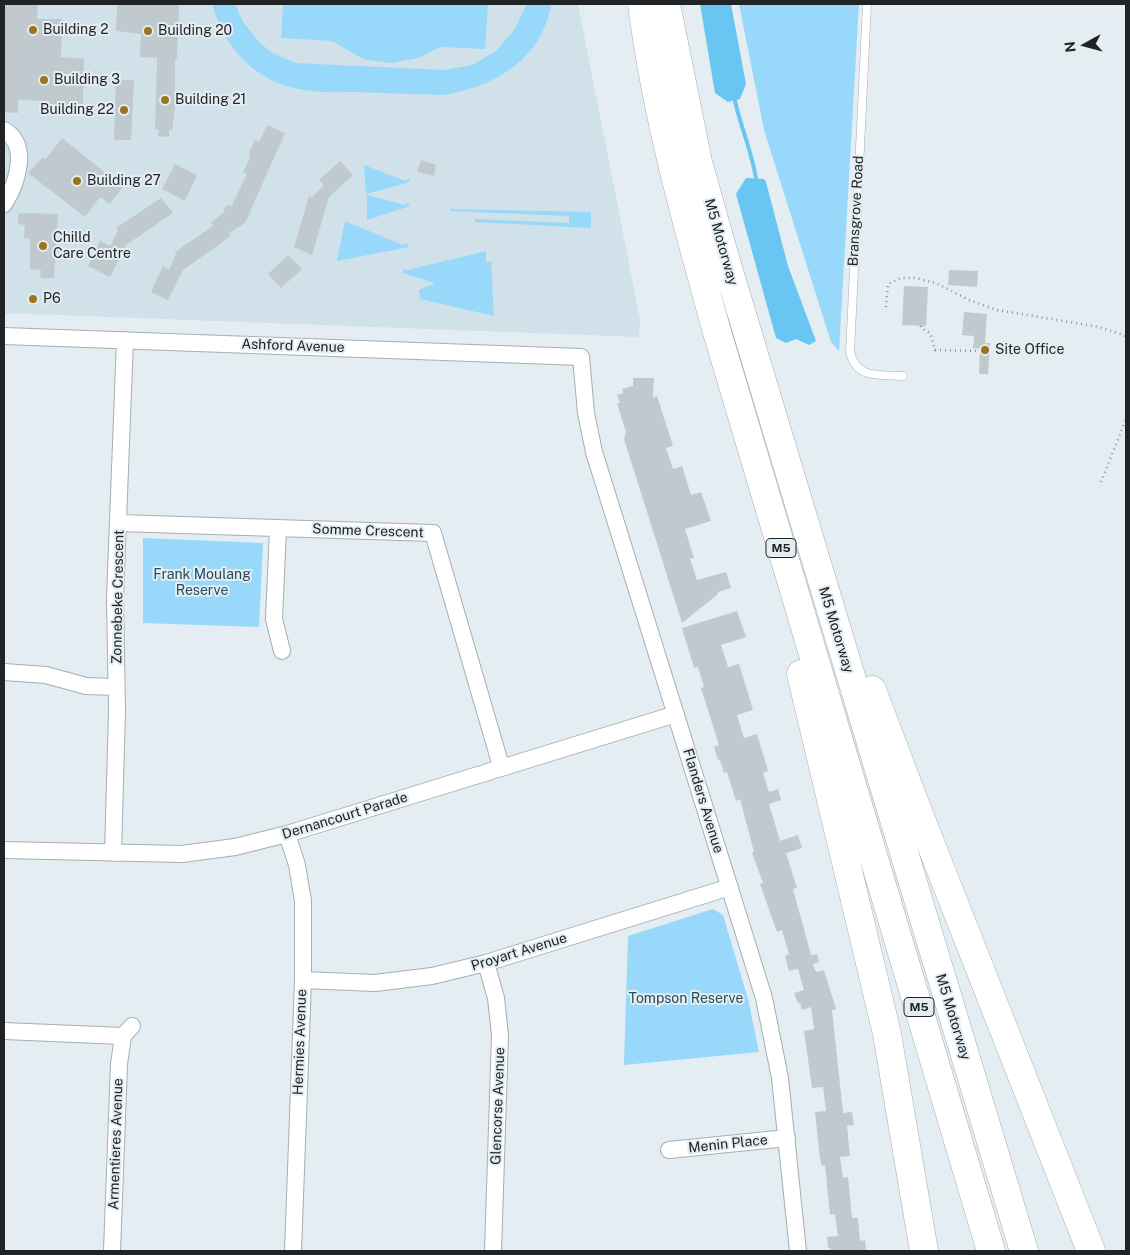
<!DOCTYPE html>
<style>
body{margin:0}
#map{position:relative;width:1130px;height:1255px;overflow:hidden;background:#e4edf2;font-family:"Public Sans",sans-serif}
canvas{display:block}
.frame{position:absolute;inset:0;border:5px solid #212426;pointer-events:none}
.north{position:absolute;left:1060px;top:20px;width:50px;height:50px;-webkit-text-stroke:4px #e4edf2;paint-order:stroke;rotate:263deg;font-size:14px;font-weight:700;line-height:20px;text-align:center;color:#212426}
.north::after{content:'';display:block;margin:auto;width:18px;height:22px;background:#212426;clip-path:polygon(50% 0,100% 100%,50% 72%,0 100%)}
</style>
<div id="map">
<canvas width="1130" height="1255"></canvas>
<div class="frame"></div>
<div class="north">N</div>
</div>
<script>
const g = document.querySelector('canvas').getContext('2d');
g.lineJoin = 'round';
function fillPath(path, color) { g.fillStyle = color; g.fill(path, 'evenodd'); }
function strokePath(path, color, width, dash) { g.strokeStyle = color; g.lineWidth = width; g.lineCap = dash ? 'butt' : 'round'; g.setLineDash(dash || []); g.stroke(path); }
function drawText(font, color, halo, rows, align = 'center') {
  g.font = font + ' "Public Sans",sans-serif'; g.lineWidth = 4; g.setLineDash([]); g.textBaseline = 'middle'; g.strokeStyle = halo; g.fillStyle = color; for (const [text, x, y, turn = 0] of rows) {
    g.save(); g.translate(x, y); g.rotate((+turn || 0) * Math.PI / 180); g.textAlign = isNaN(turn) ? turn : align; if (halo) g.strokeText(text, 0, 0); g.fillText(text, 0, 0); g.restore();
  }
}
fillPath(new Path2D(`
 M4,4H578L640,319L639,337L4,313Z`), '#d1e1ea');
fillPath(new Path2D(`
 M212,4H235L243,22L260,43L271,52L295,63L444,70L472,65L496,51L515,29L527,4H551C543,59 493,88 442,95C413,94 383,93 354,92C338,92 320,93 304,90C256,83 225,49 212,4Z
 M283,4H488L485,49L440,47L418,58L390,63L363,59L332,41L281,38Z
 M739,4H859L839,351L831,342L764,130Z
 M364,165L405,181L409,179L410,182L366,194Z
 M367,195L405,205L408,203L410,206L367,220Z
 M450,209L591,212V228L475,222V219L569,223V216L450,211Z
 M345,221L403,245L407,243L409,247L337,261Z
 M486,251V263L491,261L494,316L420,299L419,290L435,283L402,273L404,269L408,270Z
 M143,538L263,543L259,627L143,623Z
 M713,909L723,915L748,999L759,1052L624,1065L628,936Z`), '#98d8fa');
fillPath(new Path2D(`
 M700,4H731L746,84L740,99L728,102L715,93Z
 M746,178L764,179L766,182L788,266L816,341L809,345L796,339L786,343L776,338L736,194Z`), '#69c6f3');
strokePath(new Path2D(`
 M735,101C741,128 752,152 756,179`), '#69c6f3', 4);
fillPath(new Path2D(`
 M4,4H38L37,19H62L61,57L84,59L83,105L60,106L49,105L50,101L18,100V113L4,112Z
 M117,4H179L177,59H175V105L172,130H169V137L158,136L159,130L155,129L157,58L140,57L141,34L116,31Z
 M116,80H134L131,140H114Z
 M267,125L285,133L245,223L229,233L231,236L183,270L168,300L151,292L163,266L169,270L176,254L175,252L213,226L211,222L223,213L226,206L232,205L247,174L243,172L250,158L249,153L255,140L259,142Z
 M62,138L123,187L110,204L100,197L85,217L28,173L43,157L46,159Z
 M421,160L436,165L434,176L417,172Z
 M340,161L353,175L329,197L312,255L294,247L309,196L312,197L324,185L319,180Z
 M175,164L197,175L185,201L162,189Z
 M161,198L173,213L126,245L110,277L88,266L100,241L110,246L118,231L116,228Z
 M25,213L58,214L54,278H40L41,270L30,269V239L24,238L25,225L18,224V214Z
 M288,255L302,269L281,288L268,274Z
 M949,270L978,271L977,287L948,285Z
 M904,286L928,287L926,326L902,325Z
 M964,312L987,314L985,343H990L988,374H979L980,349L973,348L974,336L962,335Z
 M633,378H654L653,398L657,396L673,446L666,448L673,469L682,466L691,495L701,492L711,521L685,529L694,558L690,559L697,580L726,572L731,588L718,592V594L682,623L624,439L626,432L617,403H620L617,395L623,393L622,389L633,386Z
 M737,611L746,637L721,645L728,667L739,664L753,710L737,715L744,738L757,734L768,771L763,773L769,792L778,789L781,800L769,804L780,841L798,835L802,848L786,853L797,888L793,889L811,955L817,954L819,962L813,964L815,970L817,972L824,970L836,1009L832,1010L843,1113L852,1112L854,1125L847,1126L850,1156L840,1157L843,1178L848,1177L852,1218H858L860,1241L865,1240L866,1251H831L830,1248H828L827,1237L838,1236L835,1214L830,1215L825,1165L822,1166L820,1159L815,1112L826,1111L823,1087L812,1088L804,1031L814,1029L811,1007L802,1010L800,1003H798L794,993L804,990L798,969L789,971L785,956L789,954L782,930L777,932L760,884L763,883L752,853L754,852L740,799L736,801L727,772L724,773L720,760H718L714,747L719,745L701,688L704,687L698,667L694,668L682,628Z`), '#c0c9ce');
const lane = new Path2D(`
 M867,4L850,352C857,380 879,374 903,376`);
const street = new Path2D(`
 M4,130C30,145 17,184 4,204
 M4,336L581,357L586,413L594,452L764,998L780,1078L798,1251
 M119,523L433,533L501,766
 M278,529L274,619L282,651
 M4,672L46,675L86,686L116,687
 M287,834L297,865L303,901V980L293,1251
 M4,850L182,854L235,847L287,834L676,714
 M113,853L117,711L115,598L125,340
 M486,963L496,998L500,1035L493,1251
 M303,980L375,983L432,976L486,963L730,887
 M4,1031L123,1036
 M669,1150L787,1138
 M112,1251L119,1064L123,1036L132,1026`);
const highway = new Path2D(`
 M642,4C656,115 687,224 717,332L991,1251
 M666,4L698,162L725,258L1024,1251
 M801,674L887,1034L924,1251
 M872,690L915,804L1091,1251`);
strokePath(lane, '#a6aeb3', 9);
strokePath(street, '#a6aeb3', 18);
strokePath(highway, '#a6aeb3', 29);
strokePath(new Path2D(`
 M886,307L888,284L901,278H915L936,283L969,300L997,310L1099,327L1126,336
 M921,326V328L930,333L936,353
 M935,350L980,351
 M1101,482L1126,419`), '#8c9396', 2.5, [1, 4]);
strokePath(lane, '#fff', 8);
strokePath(street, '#fff', 16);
strokePath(highway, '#fff', 28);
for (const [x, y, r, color] of [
 [33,30,5,"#9b7420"],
 [148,31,5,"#9b7420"],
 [44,80,5,"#9b7420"],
 [165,100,5,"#9b7420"],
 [124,110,5,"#9b7420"],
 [77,181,5,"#9b7420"],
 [43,246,5,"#9b7420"],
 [33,299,5,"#9b7420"],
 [985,350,5,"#9b7420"]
]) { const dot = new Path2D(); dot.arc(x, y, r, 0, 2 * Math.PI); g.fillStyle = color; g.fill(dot); strokePath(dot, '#e4edf2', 2); }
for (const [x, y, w] of [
 [781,548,30],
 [919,1007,30]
]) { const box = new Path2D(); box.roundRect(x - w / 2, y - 9.5, w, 19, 4); g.fillStyle = '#e4edf2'; g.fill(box); strokePath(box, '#212426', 1); }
drawText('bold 12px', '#212426', null, [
 ["M5",781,548],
 ["M5",919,1007]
]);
drawText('14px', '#212426', '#e4edf2', [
 ["Building 2",43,30],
 ["Building 20",158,31],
 ["Building 3",54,80],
 ["Building 21",175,100],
 ["Building 22",114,110,"right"],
 ["Building 27",87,181],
 ["Chilld",53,238],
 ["Care Centre",53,254],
 ["P6",43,299],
 ["Site Office",995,350]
], 'left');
drawText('14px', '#212426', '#e4edf2', [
 ["Bransgrove Road",856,211,-87],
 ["M5 Motorway",721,242,74],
 ["Ashford Avenue",293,346,2],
 ["Somme Crescent",368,531,2],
 ["Zonnebeke Crescent",118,597,-89],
 ["M5 Motorway",836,630,73],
 ["Flanders Avenue",703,801,73],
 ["Dernancourt Parade",345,816,-17],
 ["Proyart Avenue",519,952,-17],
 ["M5 Motorway",953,1017,73],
 ["Hermies Avenue",300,1042,-88],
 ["Glencorse Avenue",498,1106,-88],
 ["Armentieres Avenue",116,1144,-88],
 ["Menin Place",728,1144,-6]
]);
drawText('14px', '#244c60', '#e4edf2', [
 ["Frank Moulang",202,575],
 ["Reserve",202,591],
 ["Tompson Reserve",686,999]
]);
</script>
